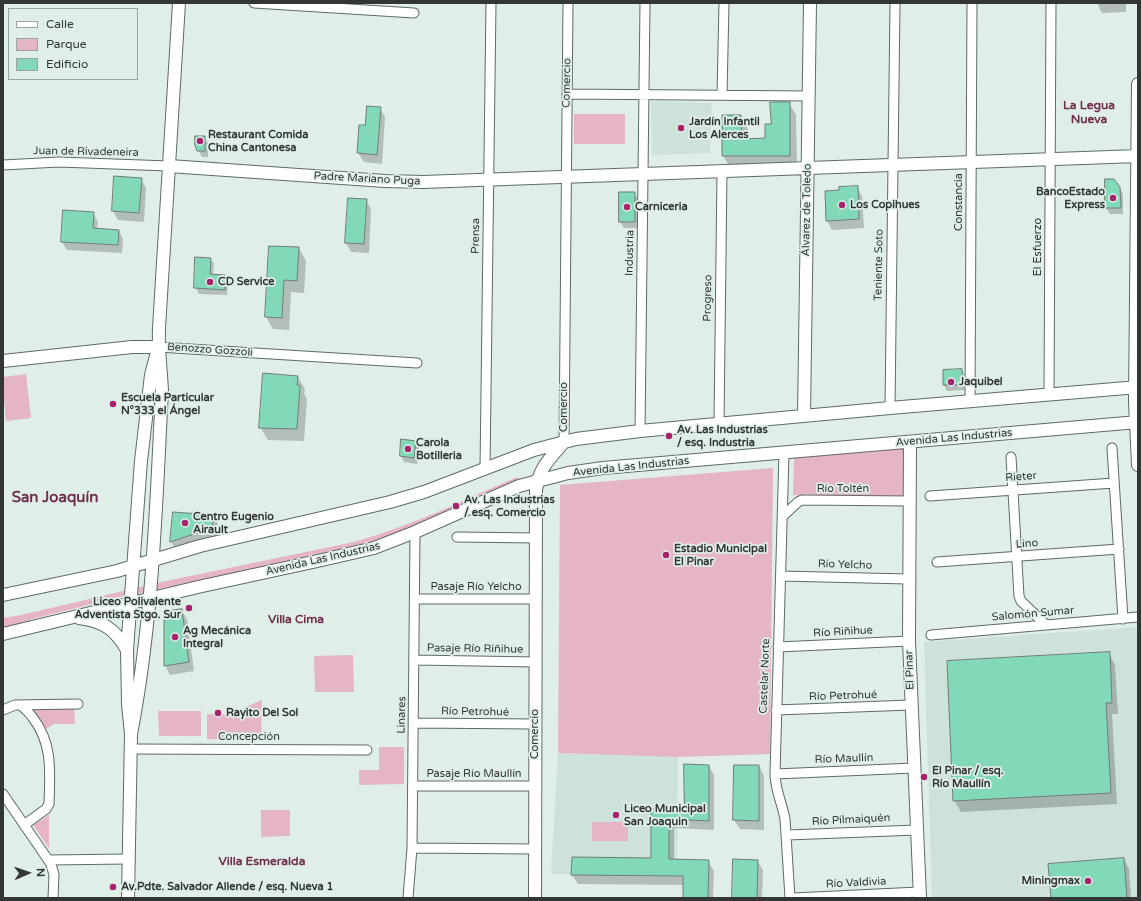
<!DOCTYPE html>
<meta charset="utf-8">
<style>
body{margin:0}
#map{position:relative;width:1141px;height:901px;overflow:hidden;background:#e0eee8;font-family:"Varela Round",sans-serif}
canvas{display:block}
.frame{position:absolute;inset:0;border:4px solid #323734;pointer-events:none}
.legend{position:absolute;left:8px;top:8px;width:130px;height:72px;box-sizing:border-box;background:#e0eee8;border:1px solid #9aa5a0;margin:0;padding:5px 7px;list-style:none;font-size:12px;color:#323734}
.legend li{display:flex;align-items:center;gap:8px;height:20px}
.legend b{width:20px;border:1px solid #9aa5a0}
.north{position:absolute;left:8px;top:853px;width:40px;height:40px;-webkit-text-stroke:3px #e0eee8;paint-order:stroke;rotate:88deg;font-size:11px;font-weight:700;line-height:16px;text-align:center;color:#323734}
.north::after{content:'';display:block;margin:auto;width:14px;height:18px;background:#323734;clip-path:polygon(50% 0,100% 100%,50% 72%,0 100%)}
</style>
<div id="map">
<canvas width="1141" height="901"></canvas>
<div class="frame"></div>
<ul class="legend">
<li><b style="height:5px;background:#fff"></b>Calle</li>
<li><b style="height:11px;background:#e5b4c7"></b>Parque</li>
<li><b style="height:11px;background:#82d9b7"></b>Edificio</li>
</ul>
<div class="north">N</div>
</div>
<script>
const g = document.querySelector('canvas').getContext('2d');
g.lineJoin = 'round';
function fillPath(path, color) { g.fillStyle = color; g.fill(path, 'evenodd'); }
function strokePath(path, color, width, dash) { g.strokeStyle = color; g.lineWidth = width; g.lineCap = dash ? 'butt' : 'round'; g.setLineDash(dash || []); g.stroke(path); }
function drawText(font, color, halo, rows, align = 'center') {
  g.font = font + ' "Varela Round",sans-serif'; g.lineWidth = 3.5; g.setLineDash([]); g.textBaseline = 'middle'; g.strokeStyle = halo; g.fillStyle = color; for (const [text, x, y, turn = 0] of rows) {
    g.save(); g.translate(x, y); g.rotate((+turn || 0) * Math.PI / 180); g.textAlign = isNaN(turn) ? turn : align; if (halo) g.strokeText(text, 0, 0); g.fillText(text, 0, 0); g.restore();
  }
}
fillPath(new Path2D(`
 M651,101L712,103L710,153L652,155Z
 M1138,627V898H932L924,642Z
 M558,753L678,757L677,874H551Z`), '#cde2d9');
fillPath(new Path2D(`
 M574,114H625V144H574Z
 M26,374L31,418L6,421L3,390V377Z
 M903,445V496L793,495L794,458Z
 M773,468L770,754L678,757L558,753L560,485Z
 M517,477L521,481L389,538L357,547L116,598L32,619L19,626L3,629V618L21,615L166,581L354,542C411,526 464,500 517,477Z
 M353,655L354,692H315L314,656Z
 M262,700L261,740L207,739V714L246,715V707Z
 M74,708L75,724H54L46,729L32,709Z
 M158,711H201V736H159Z
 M379,747H404V784L359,785V770H379Z
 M261,810H290V836L261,837Z
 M49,815V848L33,825Z
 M592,822H628V841H592Z`), '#e5b4c7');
fillPath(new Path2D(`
 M1097,3H1126V12L1102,13Z
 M789,103L796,115L797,168L731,169L723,156V116H741L748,129V140L766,139L772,125Z
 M380,108L385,117L382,164L364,162L358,153L366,126Z
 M204,137L208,143V157H202L196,146Z
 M141,179L146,188L144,222L118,220L113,211Z
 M1106,180L1120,188L1123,194V214H1110L1106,208Z
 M857,187L862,196L864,228L832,230L827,221L840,191Z
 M634,193L638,199V228H624L620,222Z
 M366,200L371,209L369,253L351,252L346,243Z
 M93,213L98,222L97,229L119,231L123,239L122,253L67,250L62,242Z
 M299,248L306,261L304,293L291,292L289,330L273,329L266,317Z
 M210,259L214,264L213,276H225L228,282L227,295L199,294L196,288Z
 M962,370L965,376V390L947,391L944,385Z
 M298,377L305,389L304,394L307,399L304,441L268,440L260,427Z
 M402,440L415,442L419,448L417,464L404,462L401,456Z
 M173,513L213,516L218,524L217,537L176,550L171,542Z
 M181,610L187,619L194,671L170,675L165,665Z
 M1109,653L1115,665L1118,714H1112L1117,804L961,812L954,800Z
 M709,766L714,775V830L674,828V860L708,861L714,871L713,898H684V885L578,884L572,875L652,859V810H685Z
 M759,766L764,776V830L740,829L734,820Z
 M1124,859L1129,869L1131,898H1052Z
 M757,861L763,870L762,898H733Z`), '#0003');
const building = new Path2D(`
 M770,102H790V156H722V115H741L742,139L765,138V124H771Z
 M367,106L381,107L377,155L357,153L359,125H365Z
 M195,136H205V151H197L195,146Z
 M114,176L142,178L139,213L112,211Z
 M1105,179H1114L1120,187L1121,208H1105Z
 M858,186L859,219L826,221L825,191L839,190V187Z
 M619,192H635V222H619Z
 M348,198L367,199L364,244L345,243Z
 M63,210L94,212L93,228L119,230L118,245L61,242Z
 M269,246L299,247L297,281L284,280L282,318L265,317Z
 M195,257L211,258L210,274L225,275V290L194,288Z
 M962,369L963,385H943V370Z
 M263,373L298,376L297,385L300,386L297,429L259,428Z
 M401,439L416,441L414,458L400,456Z
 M173,512L214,515L212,528L170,542Z
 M182,609L189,662L164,666V612Z
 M1110,652L1112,703H1106L1111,793L953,801L947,661Z
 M684,764L709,765V821L669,819V859L709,860L708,898H683V876L571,875L572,857L651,858V809H684Z
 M734,765H759V821L733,820Z
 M1124,858L1127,898H1051L1048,864Z
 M733,859L758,860L757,898H732Z`);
fillPath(building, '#82d9b7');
strokePath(building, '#717d77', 1);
const street = new Path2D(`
 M254,3L414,13
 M567,94L809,96
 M722,95L724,3
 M3,165L59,162L169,166
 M158,347L417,363
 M1049,395L1051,3
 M970,401L972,3
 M890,408L895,3
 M719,424L722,172
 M640,431L645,3
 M564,442L568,3
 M1112,448L1123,619
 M784,453L775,774C775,789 782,803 785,819L790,898
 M1011,457L1019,596L1021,601L1046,625
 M485,469L491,3
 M930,496L1114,483
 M783,516L798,502L802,500L910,501
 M457,537L536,538
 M937,562L1119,549
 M781,576L908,579
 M415,599H536
 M931,635L1138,617
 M778,647L909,641
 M415,660L536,662
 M19,705C25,707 29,713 33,718C53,744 50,772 49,804L46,809L24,825
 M3,710L15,705L78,704
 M776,710L911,705
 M414,723L535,724
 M131,749L367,750
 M775,774L914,768
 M413,786H535
 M3,794L51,864L54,875L53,898
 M787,835L917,830
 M412,848L535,849
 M48,860L128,859
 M408,898L412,848L415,532
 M793,898L919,892`);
const secondary = new Path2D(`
 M1138,84L1135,402L1138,465
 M169,166L385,181L423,182L1138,156
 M3,361L132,347H158
 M804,416L810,3
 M910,442L909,641L920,898
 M3,595L117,571L200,546L390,502L424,492L534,450L576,439L640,431L890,408L1138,387
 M79,618C103,621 115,629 127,650
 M3,634L198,587L322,560L374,548L415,532L519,486L568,473L603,468L1138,422
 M131,734C153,621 156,505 162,391C161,369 158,349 159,328L179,3
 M128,898L131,734L128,704L127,650L141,461L151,375L157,352
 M535,898L536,491C538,469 550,458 564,442`);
strokePath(street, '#5e6a65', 11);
strokePath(secondary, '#5e6a65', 14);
strokePath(street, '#fff', 9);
strokePath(secondary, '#fff', 12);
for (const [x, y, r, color] of [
 [681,128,4,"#a7226b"],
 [200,141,4,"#a7226b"],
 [1113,198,4,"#a7226b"],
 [842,205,4,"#a7226b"],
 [627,207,4,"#a7226b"],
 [210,282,4,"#a7226b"],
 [951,382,4,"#a7226b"],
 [113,404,4,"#a7226b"],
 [669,436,4,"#a7226b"],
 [408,449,4,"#a7226b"],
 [456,506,4,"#a7226b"],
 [185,523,4,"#a7226b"],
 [666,555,4,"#a7226b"],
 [189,608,4,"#a7226b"],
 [175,637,4,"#a7226b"],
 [218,713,4,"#a7226b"],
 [924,777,4,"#a7226b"],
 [616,815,4,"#a7226b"],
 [1088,881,4,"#a7226b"],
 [113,887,4,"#a7226b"]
]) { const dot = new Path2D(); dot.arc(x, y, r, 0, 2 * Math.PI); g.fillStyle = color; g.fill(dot); strokePath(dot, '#e0eee8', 1.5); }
drawText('11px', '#323734', '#e0eee8', [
 ["Comercio",567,83,-89],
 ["Juan de Rivadeneira",86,152,1],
 ["Padre Mariano Puga",367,179,3],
 ["Constancia",959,202,-90],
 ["Álvarez de Toledo",807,210,-89],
 ["Prensa",476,236,-89],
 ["El Esfuerzo",1038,247,-90],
 ["Industria",630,253,-89],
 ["Teniente Soto",879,265,-89],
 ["Progreso",708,298,-89],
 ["Benozzo Gozzoli",210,350,4],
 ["Comercio",564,407,-90],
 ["Avenida Las Industrias",954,438,-5],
 ["Avenida Las Industrias",631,467,-6],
 ["Rieter",1021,477,-4],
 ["Río Toltén",843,489],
 ["Lino",1027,544,-4],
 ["Avenida Las Industrias",323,559,-13],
 ["Río Yelcho",845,565,2],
 ["Pasaje Río Yelcho",476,587],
 ["Salomón Sumar",1033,614,-5],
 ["Río Riñihue",843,632,-3],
 ["Pasaje Río Riñihue",475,649,1],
 ["El Pinar",910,670,-92],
 ["Castelar Norte",765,676,-88],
 ["Río Petrohué",843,696,-2],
 ["Río Petrohué",475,712,1],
 ["Linares",402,715,-89],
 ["Comercio",535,734,-90],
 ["Concepción",249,737],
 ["Río Maullín",844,759,-2],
 ["Pasaje Río Maullín",474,774],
 ["Río Pilmaiquén",851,820,-3],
 ["Río Valdivia",856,883,-3]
]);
drawText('bold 11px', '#323734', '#e0eee8', [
 ["Jardín Infantil",689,122],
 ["Los Alerces",689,135],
 ["Restaurant Comida",208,135],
 ["China Cantonesa",208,148],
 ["BancoEstado",1105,192,"right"],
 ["Express",1105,205,"right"],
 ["Los Copihues",850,205],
 ["Carniceria",635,207],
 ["CD Service",218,282],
 ["Jaquibel",959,382],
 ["Escuela Particular",121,398],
 ["N°333 el Ángel",121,411],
 ["Av. Las Industrias",677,430],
 ["/ esq. Industria",677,443],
 ["Carola",416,443],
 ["Botilleria",416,456],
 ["Av. Las Industrias",464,500],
 ["/ esq. Comercio",464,513],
 ["Centro Eugenio",193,517],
 ["Airault",193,530],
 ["Estadio Municipal",674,549],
 ["El Pinar",674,562],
 ["Liceo Polivalente",181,602,"right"],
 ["Adventista Stgo. Sur",181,615,"right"],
 ["Ag Mecánica",183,631],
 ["Integral",183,644],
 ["Rayito Del Sol",226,713],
 ["El Pinar / esq.",932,771],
 ["Río Maullín",932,784],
 ["Liceo Municipal",624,809],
 ["San Joaquin",624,822],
 ["Miningmax",1080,881,"right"],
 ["Av.Pdte. Salvador Allende / esq. Nueva 1",121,887]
], 'left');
drawText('bold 12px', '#6f2e4d', '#e0eee8', [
 ["La Legua",1089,106],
 ["Nueva",1089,120],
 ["Villa Cima",296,620],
 ["Villa Esmeralda",262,862]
]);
drawText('bold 15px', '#6f2e4d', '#e0eee8', [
 ["San Joaquín",55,498]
]);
</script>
